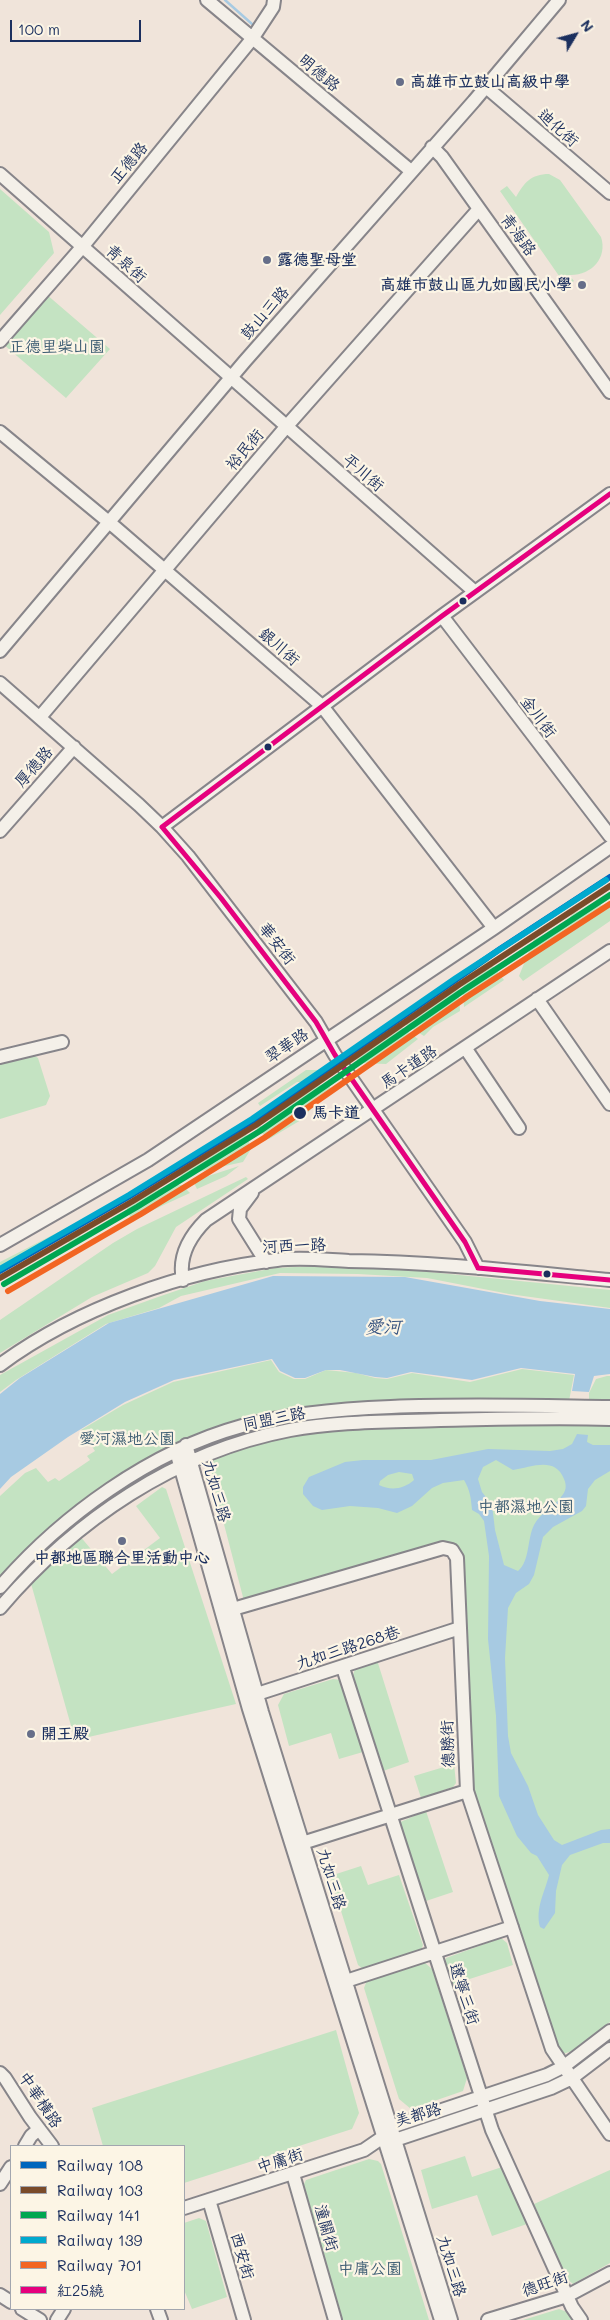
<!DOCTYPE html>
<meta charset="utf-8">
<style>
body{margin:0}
#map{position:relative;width:610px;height:2320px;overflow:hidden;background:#f0e4da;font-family:Mali,"LXGW WenKai TC",sans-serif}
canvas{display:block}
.legend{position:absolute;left:10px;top:2145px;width:175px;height:165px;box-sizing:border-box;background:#fcf5e5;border:1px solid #a2a6af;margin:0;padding:6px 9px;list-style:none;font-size:15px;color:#1b2f5e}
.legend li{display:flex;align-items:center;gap:10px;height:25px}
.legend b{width:25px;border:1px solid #a2a6af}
.north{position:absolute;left:550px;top:10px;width:50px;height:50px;-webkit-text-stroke:4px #fcf5e5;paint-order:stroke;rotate:53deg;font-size:14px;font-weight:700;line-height:20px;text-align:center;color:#1b2f5e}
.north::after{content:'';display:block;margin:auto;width:18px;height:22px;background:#1b2f5e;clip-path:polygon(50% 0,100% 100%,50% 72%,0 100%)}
.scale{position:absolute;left:10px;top:20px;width:131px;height:22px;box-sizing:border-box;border:2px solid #1b2f5e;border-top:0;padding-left:6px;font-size:15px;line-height:18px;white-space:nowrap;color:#1b2f5e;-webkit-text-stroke:4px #fcf5e5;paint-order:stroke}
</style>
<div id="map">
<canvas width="610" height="2320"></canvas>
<ul class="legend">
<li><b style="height:6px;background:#0065bd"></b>Railway 108</li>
<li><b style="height:6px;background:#7a4b2a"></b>Railway 103</li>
<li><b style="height:6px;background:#00a651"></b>Railway 141</li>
<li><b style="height:6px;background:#00a9ce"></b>Railway 139</li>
<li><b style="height:6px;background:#f26522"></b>Railway 701</li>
<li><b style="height:6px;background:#e5007d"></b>紅25繞</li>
</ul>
<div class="north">N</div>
<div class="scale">100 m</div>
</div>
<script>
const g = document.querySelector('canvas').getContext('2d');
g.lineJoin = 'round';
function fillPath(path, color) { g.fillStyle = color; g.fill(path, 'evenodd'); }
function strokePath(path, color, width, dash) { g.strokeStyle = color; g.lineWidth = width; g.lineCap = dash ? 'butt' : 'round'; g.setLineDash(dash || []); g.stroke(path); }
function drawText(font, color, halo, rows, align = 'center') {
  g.font = font + ' Mali,"LXGW WenKai TC",sans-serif'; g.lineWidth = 4.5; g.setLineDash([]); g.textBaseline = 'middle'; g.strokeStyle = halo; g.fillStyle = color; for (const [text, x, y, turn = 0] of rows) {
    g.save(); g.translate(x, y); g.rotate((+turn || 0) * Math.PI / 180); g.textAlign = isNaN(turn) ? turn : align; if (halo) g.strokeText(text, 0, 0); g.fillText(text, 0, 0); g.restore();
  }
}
fillPath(new Path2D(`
 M549,174L560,180L601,237C608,258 591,276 569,275L574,281L566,286L500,191L507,186L516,197C524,183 531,174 549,174Z
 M0,189L49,232L54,253L0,315Z
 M46,294L110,349L66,398L3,344Z
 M599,905L610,907V921L523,981L519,976L534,939L561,930L573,913Z
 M488,960L504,980L464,1007L462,978Z
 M458,981L460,1011L433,1027L424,1036L406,1025L422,1005Z
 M396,1023L418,1039L386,1064L359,1063L354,1056V1051Z
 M30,1053L38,1058L50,1096L46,1105L0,1119V1063Z
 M306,1070H319L323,1074V1079L319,1082H297L260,1106L258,1103Z
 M326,1082L331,1088L301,1120L269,1139L248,1121L254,1117L264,1130L273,1123L264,1110L299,1087L321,1085Z
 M245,1130L251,1149L243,1162L175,1177L171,1172L231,1134Z
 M239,1166L226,1176L197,1189L193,1181Z
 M246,1177L248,1179L176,1227L155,1266L148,1273L92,1297L0,1353V1320L113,1243L137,1229Z
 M171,1185H182L190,1193L131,1220L124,1200Z
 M74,1224L79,1230L81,1239L71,1246L62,1232L0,1274V1262Z
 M315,1266L379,1267L610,1290V1308L509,1294L427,1278L358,1274L280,1273L181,1296L159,1308L106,1324L16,1380L0,1392V1375L108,1315L158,1297L205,1281L275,1268Z
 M271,1360L279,1372L294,1379H305L326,1370L356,1373L375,1378L387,1379L412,1373L470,1382L522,1369L574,1375L569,1401L351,1404L309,1407L262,1416L87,1499L33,1542L0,1577V1496L25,1473L36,1468L48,1482L55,1478L59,1481L90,1460L87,1456L95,1451L81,1430L123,1405L173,1382Z
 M607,1376H610V1403L589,1402V1393L596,1379Z
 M460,1423L610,1424V2022L575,2050L563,2054L554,2042L467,1791L452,1550L244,1601L207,1459L257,1441L344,1429Z
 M162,1487L166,1489L236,1704L75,1740L30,1580L79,1535L112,1574L160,1538L136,1506Z
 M377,1660L409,1762L383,1771L353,1675L355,1669Z
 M333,1679L341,1680L363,1752L339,1759L331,1733L289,1746L278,1705L284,1694Z
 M454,1764L456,1783L453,1787L421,1798L414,1776Z
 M426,1811L453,1892L423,1902L398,1823Z
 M361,1866L368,1885L399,1875L423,1945L420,1953L364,1970L358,1965L330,1876Z
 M501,1938L507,1943L513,1965L451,1985L444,1964L446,1958Z
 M424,1962L432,1969L467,2078L463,2091L411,2109L399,2099L364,1988L367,1980Z
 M336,2030L359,2113L352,2129L184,2183V2146H103L92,2108Z
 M465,2156L472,2177L502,2167L527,2224L492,2236L477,2195L432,2209L421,2170Z
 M369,2159L378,2161L381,2164L429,2320H342L302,2188L306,2180Z
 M610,2170V2263L573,2284L567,2279L534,2204Z
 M199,2218L206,2221L227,2297L192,2309L184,2290V2223Z
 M559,2309L567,2312L572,2320H523Z`), '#c4e3c2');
fillPath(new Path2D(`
 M273,1276L405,1277L540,1301L610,1309V1374L594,1376L589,1392L572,1391L575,1374L521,1368L472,1380L411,1372L387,1378L375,1377L340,1370H326L305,1378H295L280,1371L272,1359L174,1380L125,1402L68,1437L11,1477L0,1489V1394L20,1378L109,1323Z
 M577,1434L588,1435L587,1442L593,1445H610V1471L595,1480L588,1489L586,1506L582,1511L553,1527L543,1537L534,1575L529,1584L516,1593L508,1608L505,1658L508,1736L511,1753L528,1786L538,1815L554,1840L562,1845L601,1830L610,1829V1843H603L570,1855L562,1865L556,1891L555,1913L544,1929L540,1927C535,1908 545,1892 549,1875L537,1856L531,1853L517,1836L499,1796L496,1716L488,1639L489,1556L484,1521L479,1514L472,1510C471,1498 470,1490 464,1480L443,1483L432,1488L412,1506L397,1513L378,1508L350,1506L322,1510L313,1506L303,1494V1487L309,1477L345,1462L363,1460H431L488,1449L550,1451L563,1449L572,1444ZM496,1460L513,1470C532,1467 555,1456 564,1479C567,1486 566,1491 561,1497C553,1508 541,1512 534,1525C527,1539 530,1561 518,1571L504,1565L495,1530L492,1505L482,1492L478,1479L483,1467ZM399,1472L412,1474L414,1480C404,1489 391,1491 379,1485L380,1481L388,1475Z`), '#a7cae2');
strokePath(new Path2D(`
 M225,0L252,24`), '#a7cae2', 2.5);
const minor = new Path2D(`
 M207,0L411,171
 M486,87L610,193
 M432,147L442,157L610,392
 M0,174L475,592
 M0,341L83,246L252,39L273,7L274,0
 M0,432L116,528L322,706L494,928
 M442,616L610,836
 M0,651L245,361L474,101L559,0
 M0,683L139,805L162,827L188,856L316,1022L335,1055L465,1242L478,1268
 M40,717L286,427L479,209
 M162,827L442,616L610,494
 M0,831L74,747
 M537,999L610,1104
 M466,1049L519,1128
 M0,1057L62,1042
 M252,1193L240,1209L239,1219L266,1262
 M0,1245L148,1160L494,928L610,847
 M183,1280C178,1257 190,1236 206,1220L610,951
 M0,1365C75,1309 185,1270 277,1260C301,1257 326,1260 349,1261C437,1262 523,1272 610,1280
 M186,1445L262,1712L451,2320
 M176,1451L249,1709L441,2320
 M0,1587C61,1516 151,1451 242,1426C290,1413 341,1409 391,1407C464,1404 537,1406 610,1407
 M0,1608C75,1520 175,1452 290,1430C339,1421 390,1422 440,1420C497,1419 553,1417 610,1419
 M233,1609L443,1548L452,1550L457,1558L467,1791L552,2049L610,2134
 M343,1668L492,2130L572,2307L581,2320
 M251,1696L460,1628
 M296,1845L467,1791
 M346,1981L512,1927
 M0,2073L5,2078L30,2117L52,2146
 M388,2138L395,2140L551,2088L572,2078L610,2049
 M25,2146L31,2136L39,2129
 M293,2174L335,2320
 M0,2184L11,2167
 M209,2200L244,2320
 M184,2208L364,2150L383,2137L391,2127L547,2075L563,2067L610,2031
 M0,2295L11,2302
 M22,2309L40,2320
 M157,2309L161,2320
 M57,2320L64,2309
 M488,2320L567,2296L610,2273`);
strokePath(minor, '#87858a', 16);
strokePath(minor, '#f4f0e9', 12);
strokePath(new Path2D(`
 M162,827L442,616L610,494
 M162,827L221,898L316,1022L335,1055L465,1242L478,1268
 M478,1268L610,1280`), '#e5007d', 5);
strokePath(new Path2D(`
 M0,1271L130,1196L254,1120L500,949L610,877`), '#0065bd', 6);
strokePath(new Path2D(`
 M0,1278L133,1201L256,1125L460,984L610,886`), '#7a4b2a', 6);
strokePath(new Path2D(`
 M4,1284L137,1207L260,1131L464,990L610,895`), '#00a651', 6);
strokePath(new Path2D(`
 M0,1269L129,1195L252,1119L456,978L606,880`), '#00a9ce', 6);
strokePath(new Path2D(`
 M8,1291L141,1214L264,1138L468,996L610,904`), '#f26522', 6);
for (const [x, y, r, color] of [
 [400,82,5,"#666e89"],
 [267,260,5,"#666e89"],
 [582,285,5,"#666e89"],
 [463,601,4.5,"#1b2f5e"],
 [268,747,4.5,"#1b2f5e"],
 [300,1113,7,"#1b2f5e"],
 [547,1274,4.5,"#1b2f5e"],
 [122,1541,5,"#666e89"],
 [31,1734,5,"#666e89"]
]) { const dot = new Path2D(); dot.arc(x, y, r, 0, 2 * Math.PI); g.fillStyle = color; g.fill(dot); strokePath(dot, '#fcf5e5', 2); }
drawText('16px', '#1b2f5e', '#fcf5e5', [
 ["明德路",319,73,40],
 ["迪化街",558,128,41],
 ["正德路",129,163,-50],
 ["青海路",518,235,54],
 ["青泉街",126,264,42],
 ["鼓山三路",265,313,-49],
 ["裕民街",245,450,-50],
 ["平川街",363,473,40],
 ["銀川街",279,647,41],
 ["金川街",538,717,53],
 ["厚德路",34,767,-49],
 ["華安街",277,944,52],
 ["翠華路",287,1046,-34],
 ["馬卡道路",409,1067,-34],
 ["河西一路",294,1246,-2],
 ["同盟三路",274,1419,-11],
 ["九如三路",216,1491,74],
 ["九如三路268巷",348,1648,-18],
 ["德勝街",448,1744,-92],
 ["九如三路",331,1879,73],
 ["遼寧三街",464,1994,72],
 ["中華橫路",40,2100,56],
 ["美都路",418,2115,-16],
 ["中庸街",280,2161,-18],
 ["潼關街",326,2228,74],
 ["西安街",242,2256,74],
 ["九如三路",451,2266,73],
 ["德旺街",545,2284,-19]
]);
drawText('bold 16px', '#1b2f5e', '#fcf5e5', [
 ["高雄市立鼓山高級中學",410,82],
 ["露德聖母堂",277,260],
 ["高雄市鼓山區九如國民小學",572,285,"right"],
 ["中都地區聯合里活動中心",122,1558,"center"],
 ["開王殿",41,1734]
], 'left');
drawText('16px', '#3c5c72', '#fcf5e5', [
 ["正德里柴山園",57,347],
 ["愛河濕地公園",127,1439],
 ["中都濕地公園",526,1507],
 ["中庸公園",370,2269]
]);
drawText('bold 16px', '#1b2f5e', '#fcf5e5', [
 ["馬卡道",312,1113]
], 'left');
drawText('italic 18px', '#365380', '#fcf5e5', [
 ["愛河",383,1327]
]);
</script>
